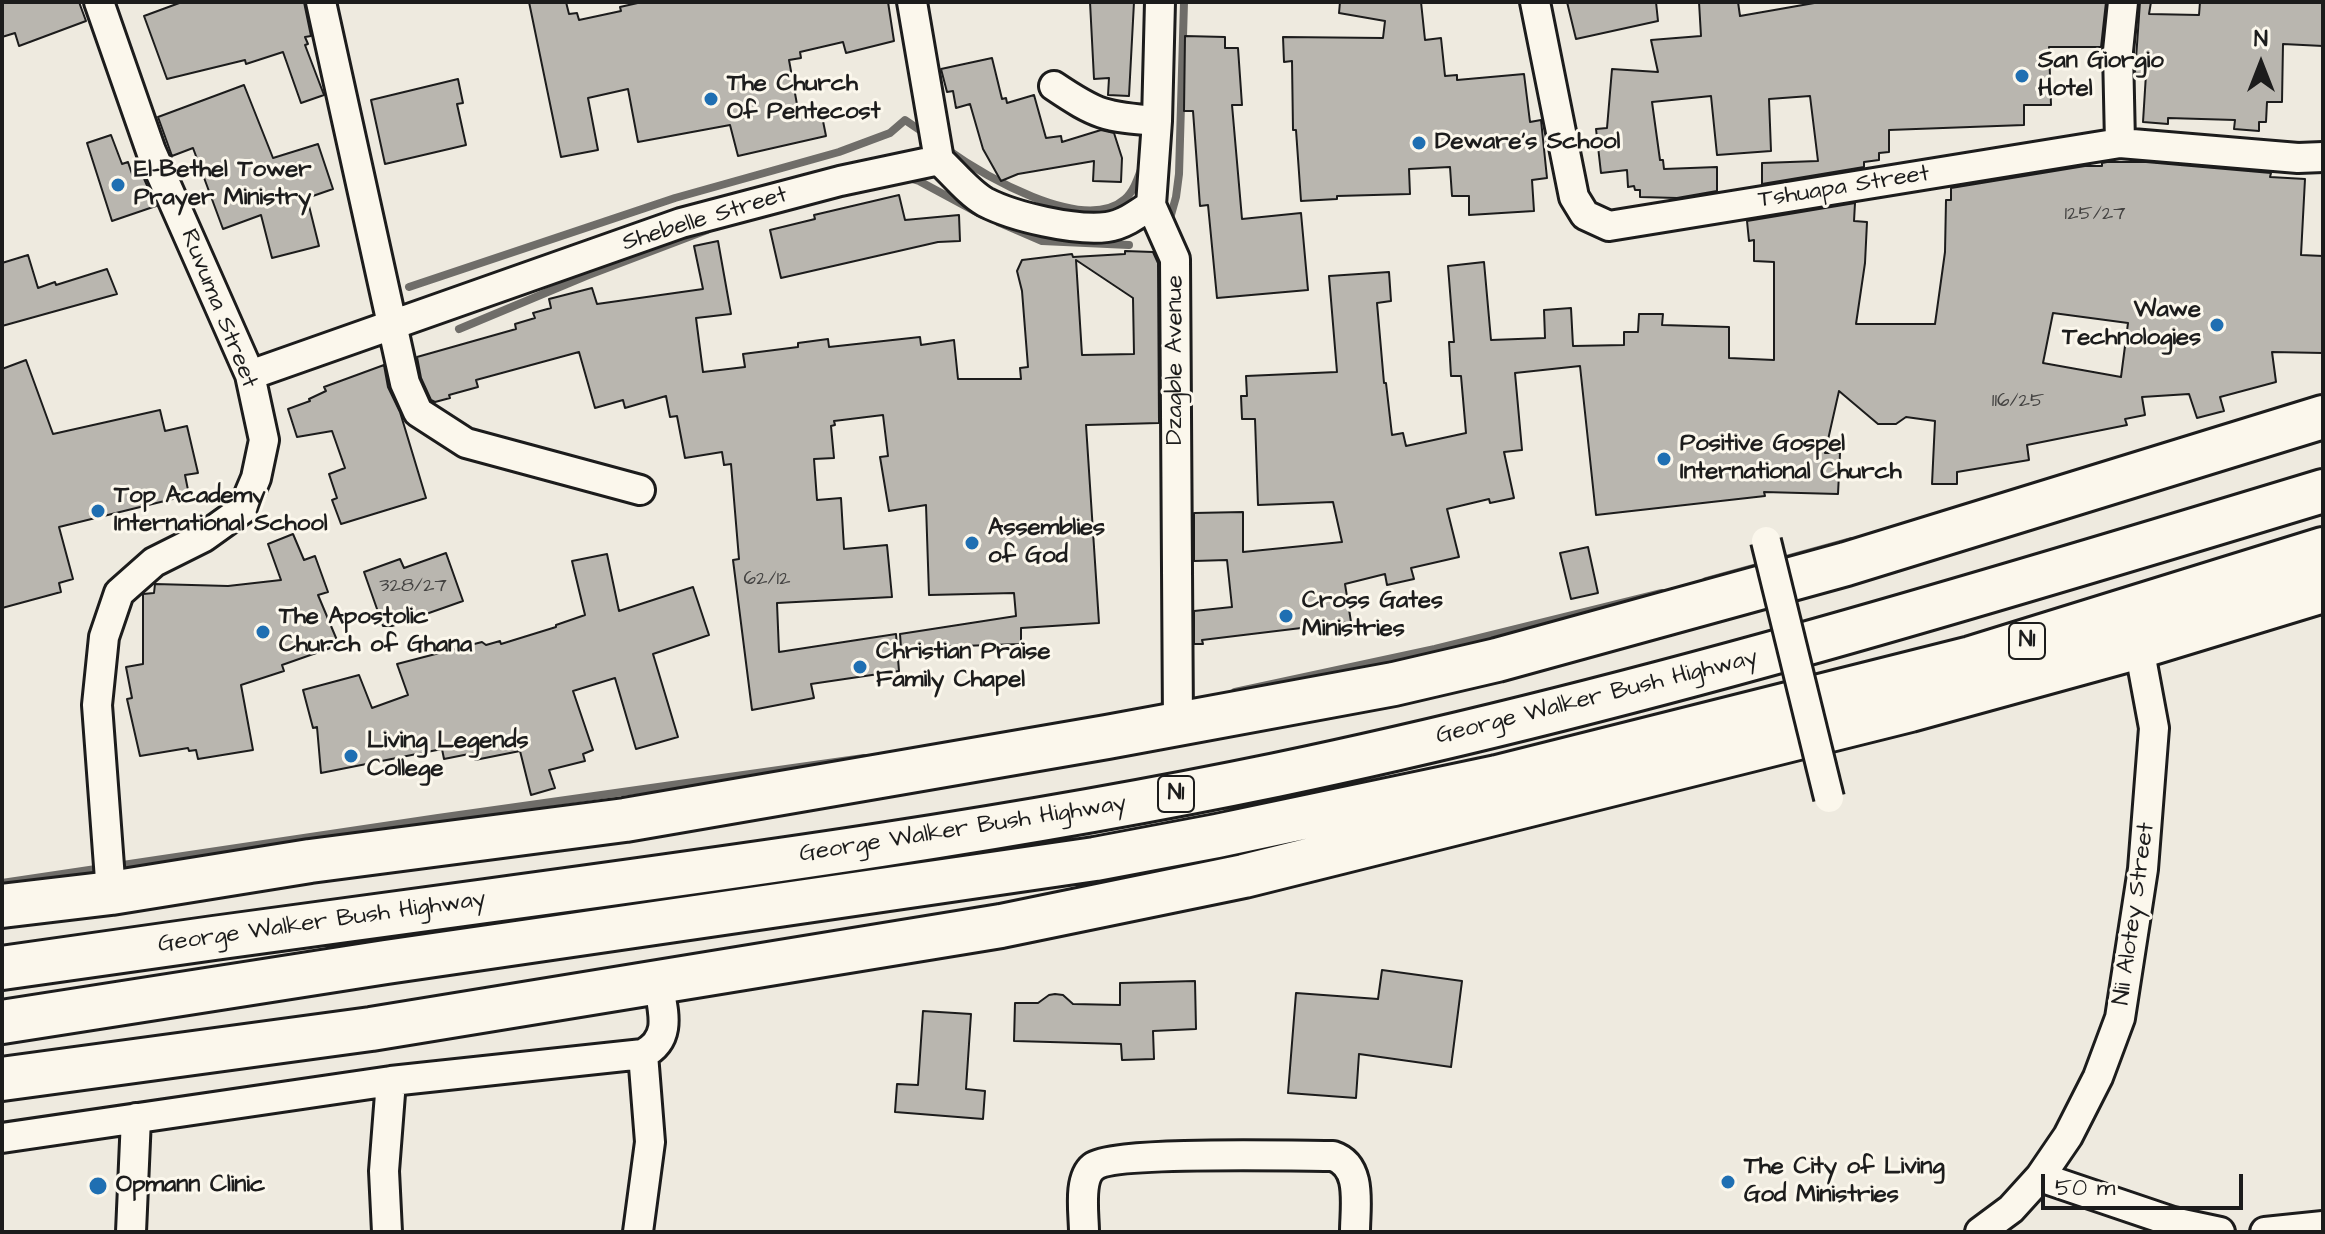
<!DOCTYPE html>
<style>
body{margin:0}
#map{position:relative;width:2325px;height:1234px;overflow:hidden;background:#eeeadf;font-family:"Architects Daughter",sans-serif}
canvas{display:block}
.frame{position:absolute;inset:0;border:4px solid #1c1c1c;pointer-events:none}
.north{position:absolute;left:2221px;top:24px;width:80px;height:80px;-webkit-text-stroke:6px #fbf7ec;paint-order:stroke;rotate:0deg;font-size:22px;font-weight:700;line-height:32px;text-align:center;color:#1c1c1c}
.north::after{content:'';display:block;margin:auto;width:28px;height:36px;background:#1c1c1c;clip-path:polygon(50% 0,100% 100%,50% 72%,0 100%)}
.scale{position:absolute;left:2041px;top:1174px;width:202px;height:36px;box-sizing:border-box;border:4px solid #1c1c1c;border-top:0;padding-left:10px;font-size:24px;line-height:28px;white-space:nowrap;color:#1c1c1c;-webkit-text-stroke:6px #fbf7ec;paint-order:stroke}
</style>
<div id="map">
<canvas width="2325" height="1234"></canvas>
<div class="frame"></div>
<div class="north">N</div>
<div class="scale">50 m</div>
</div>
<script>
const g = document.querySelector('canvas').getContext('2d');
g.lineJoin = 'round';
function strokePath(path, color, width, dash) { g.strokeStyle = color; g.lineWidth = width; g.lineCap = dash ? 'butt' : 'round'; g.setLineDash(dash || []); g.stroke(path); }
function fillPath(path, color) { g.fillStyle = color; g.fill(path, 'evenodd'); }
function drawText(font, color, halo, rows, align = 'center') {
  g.font = font + ' "Architects Daughter",sans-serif'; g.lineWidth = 6; g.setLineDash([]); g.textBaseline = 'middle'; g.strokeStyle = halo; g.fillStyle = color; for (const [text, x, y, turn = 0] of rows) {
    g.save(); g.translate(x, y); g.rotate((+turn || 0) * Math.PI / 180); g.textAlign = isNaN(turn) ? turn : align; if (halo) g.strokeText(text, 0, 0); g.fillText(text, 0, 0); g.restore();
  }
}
strokePath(new Path2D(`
 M945,148C980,173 1083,236 1125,199C1134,191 1138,178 1142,167
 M905,177L919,181L982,215
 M998,222L1042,241L1129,245
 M1169,222L1176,197L1179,174L1184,2
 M409,287L675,198L839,152L890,133L905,120L927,135
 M459,329L586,276L707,230
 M1706,581L1851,541
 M1235,692L1435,649L1662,593
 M2,883L438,818L864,758`), '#6f6d69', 8);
const building = new Path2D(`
 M2,2H79L86,21L19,46L15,33L2,37Z
 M182,2H304L311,36L305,37L308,44L305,45L324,95L301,103L283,52L246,64L245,60L167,79L144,16Z
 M529,2H566L569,14L577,13L579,20L621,11L620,7L642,2H888L894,41L846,53L843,42L800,52L801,58L789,60L798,110L820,106L826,136L738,156L730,125L638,142L628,89L588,98L598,150L561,157Z
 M1090,2H1134L1129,96L1108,95L1109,78L1094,79Z
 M1340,2H1421L1425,40L1441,38L1445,76L1457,75V80L1524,74L1530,122L1541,120L1547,178L1532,180L1534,211L1469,215V196H1452L1450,167L1409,169L1410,194L1337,196V199L1301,201L1296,130H1293L1292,61L1284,62L1283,37L1383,38L1385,21L1339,13Z
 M1567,2H1656L1658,21L1576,39Z
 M1699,2H1738L1740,16L1820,2H2106L2101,47H2049L2051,105H2024V125L1889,130V152L1879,153V160L1864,162V167L1762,184V163L1818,161L1810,96L1769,99L1771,151L1717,155L1711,96L1652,102L1660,160H1663L1664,169L1717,167V191L1677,198L1640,197V190H1635L1634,186L1628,187L1627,170L1601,173L1596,129L1607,128L1612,69L1658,72L1651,40L1701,36Z
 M2140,2H2151L2149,14L2199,15L2200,2H2323V46L2283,44L2282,102H2267L2266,122H2259V131L2234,129L2235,120L2168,118V124L2143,122L2146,74L2135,73Z
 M1185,36L1225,37V48H1238L1242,105H1232L1242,219L1301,213L1308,290L1217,298L1208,205L1200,206L1193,111H1184Z
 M992,58L1002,99L1006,98L1007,103L1034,95L1046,138L1061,136L1062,142L1101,130L1114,133L1122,158L1121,182L1093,181L1094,161L1018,174L1001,181L983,149L970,104L956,108L953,91L947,92L941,69Z
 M458,79L463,103L457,104L466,145L385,164L371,100Z
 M244,85L273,158L318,144L333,189L307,198L319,246L272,258L261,215L223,229L193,148L172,156L158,117Z
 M111,135L122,164L128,162L133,177L142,174L156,206L112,221L87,143Z
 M2107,162H2146L2271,173L2270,177L2305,179L2301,255L2323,256V353L2272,352L2276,382L2220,397L2224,411L2197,418L2189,394L2142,397L2145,415L2125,419L2127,425L2027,445L2029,460L1957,472V484H1932L1935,421L1906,417L1896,424H1878L1839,391L1825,453H1840L1838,494L1764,492L1765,496L1596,515L1580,366L1515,373L1522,450L1504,452L1514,498L1490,503L1489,499L1447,509L1459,557L1411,568L1414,579L1387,585L1385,574L1345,584L1351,622L1202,640L1203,644H1194V611L1232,607L1227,560L1194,561V513L1243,512V552L1342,542L1333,502L1258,505L1255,419H1242L1241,396H1247L1246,376L1337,372L1329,276L1389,272L1391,301L1377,303L1384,383H1386L1392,435L1403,433L1406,446L1466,433L1461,376H1451L1449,342H1454L1448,266L1484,262L1491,340L1545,338L1544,310L1571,308L1573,346L1624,345V332H1638L1639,314H1663L1662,325L1729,327V358L1774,360V262L1754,261V240L1749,241L1747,221L1855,203L1854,221L1867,222L1865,263L1856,324H1935L1945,252L1946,200H1951V188L2085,166H2102V163ZM2053,313L2128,323L2121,377L2043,363Z
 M899,195L905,220L959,215L960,241L938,242L781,278L770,230L815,219L814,215Z
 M718,241L731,314L696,318L703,372L745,367L743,354L798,347V343L828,339L829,347L920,337L921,345L954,340L958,379H1021L1020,368L1028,367L1022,291L1017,271L1022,260L1072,254L1073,257L1125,254V251L1153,252L1158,263L1159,423L1086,425L1099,623L1021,628V644L901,648L900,634L1016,616L1014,593L929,595L926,505L889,511L880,457L888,456L883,415L834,421L835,425L831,426L834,458L814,459L817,500L841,498L844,549L887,545L892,597L777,603L779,652L896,634L899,671L811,684L814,698L752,710L733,560L739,559L731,464L724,465L722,452L685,458L677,416L670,417L666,396L625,408L623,400L595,408L579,352L476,380L478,387L449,395L450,398L435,402L431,400L421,378L417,357L516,329L515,324L535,318L533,313L551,308L549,299L592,288L597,304L703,289L694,246ZM1076,260L1133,298L1134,354L1082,355Z
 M28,255L38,288L55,282L56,285L107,269L117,294L2,326V263Z
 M26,360L53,434L160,410L165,431L187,426L198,473L185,475L189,495L59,527L73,579L59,583L61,592L2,608V369Z
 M384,365L388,387L400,412L426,498L341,524L332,500L337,498L329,474L345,468L332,431L297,437L288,409L310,401L309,399L326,391L324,387Z
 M293,534L304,560L315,556L328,592L318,595L339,645L282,665L284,671L241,685L253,750L198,759L196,750L189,751L188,748L140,756L127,699L132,698L126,667L143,664V594L154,593L155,584L228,586L281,580L268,544Z
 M1588,547L1598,593L1571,599L1560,553Z
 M446,553L463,601L392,626H383L364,572L400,559L404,568Z
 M607,554L619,611L693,587L709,635L653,654L678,737L636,749L615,678L573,691L593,750L583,754L585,761L549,770L555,788L531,795L520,751L475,760L474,753L444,759L442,749L321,773L317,727L313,728L303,690L359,675L372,708L408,695L397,664L482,642L486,645L500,641L501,644L556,627V625L585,615L572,561Z
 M1382,970L1462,981L1451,1067L1359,1054L1356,1098L1288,1093L1296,993L1378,999Z
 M1195,981L1196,1029L1153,1031L1154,1059L1122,1060L1121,1044L1014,1041L1015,1003H1038L1049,995L1055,994L1063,995L1073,1004L1120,1005V983Z
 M923,1011L971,1014L966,1089L985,1091L983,1119L895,1112L897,1084L918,1085Z`);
fillPath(building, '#b9b6af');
strokePath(building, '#1c1c1c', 2);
const minor = new Path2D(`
 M99,2L151,151L250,375L264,440L256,478L243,509L204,537L154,562L119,593L104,637L97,705L111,893
 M321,2L405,383L418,412L466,443L640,490
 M912,2L939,160
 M1160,2L1157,121L1151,205L1175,259L1178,723
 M1535,2L1574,197L1585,215L1609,226L2120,143L2298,158L2323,157
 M1054,86C1097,115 1105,117 1157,121
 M2120,143L2118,51L2123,2
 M939,160C953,173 969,193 985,202C1014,217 1075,231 1107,227C1123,225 1138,214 1151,205
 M250,375L681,223L840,181L939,160
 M2,1138L391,1081L643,1054C674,1038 662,1009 658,981
 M2040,1177L2173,1222L2220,1232
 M131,1232L136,1118
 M387,1232L384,1171L391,1081
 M638,1232L650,1142L643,1054
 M1084,1232C1084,1214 1078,1179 1093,1167C1113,1151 1297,1156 1333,1156C1363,1166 1355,1206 1355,1232
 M1980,1232L2011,1209L2040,1177L2068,1136L2098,1077L2120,1018L2143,869L2154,728L2139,647
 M2265,1232L2323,1226`);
const highway = new Path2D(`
 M2,906L111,893L310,861L625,820L1107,737L1394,684L1497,660L1846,564L2323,417
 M2,968C163,945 325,922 486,901C751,865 1015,829 1276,775C1630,701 1977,596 2323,491
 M2,1022L386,962L1095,859L1217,836L1497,777L1971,658L2323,549
 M2,1079L371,1029L1001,926L1244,876L1910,710L2139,647L2323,591`);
strokePath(minor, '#1c1c1c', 34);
strokePath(highway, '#1c1c1c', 48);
strokePath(minor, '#fbf7ec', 28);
strokePath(highway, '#fbf7ec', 42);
const minorBridge = new Path2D(`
 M1766,541L1829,798`);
strokePath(minorBridge, '#1c1c1c', 34, []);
strokePath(minorBridge, '#fbf7ec', 28);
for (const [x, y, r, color] of [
 [2022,76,8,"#1f6fb2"],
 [711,99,8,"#1f6fb2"],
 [1419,143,8,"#1f6fb2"],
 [118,185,8,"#1f6fb2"],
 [2217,325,8,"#1f6fb2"],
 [1664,459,8,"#1f6fb2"],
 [98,511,8,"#1f6fb2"],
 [972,543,8,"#1f6fb2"],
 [1286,616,8,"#1f6fb2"],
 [263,632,8,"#1f6fb2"],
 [860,667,8,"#1f6fb2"],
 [351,756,8,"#1f6fb2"],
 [1728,1182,8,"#1f6fb2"],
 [98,1186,10,"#1f6fb2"]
]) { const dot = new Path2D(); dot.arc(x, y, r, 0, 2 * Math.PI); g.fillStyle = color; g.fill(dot); strokePath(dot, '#fbf7ec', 3); }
drawText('20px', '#434241', null, [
 ["125/27",2095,215],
 ["116/25",2018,402],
 ["62/12",767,580],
 ["328/27",413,587]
]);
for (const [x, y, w] of [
 [2027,641,36],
 [1176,794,36]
]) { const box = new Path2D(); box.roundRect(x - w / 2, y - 18, w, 36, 6); g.fillStyle = '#fbf7ec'; g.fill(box); strokePath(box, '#1c1c1c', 2); }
drawText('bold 22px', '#1c1c1c', null, [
 ["N1",2027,641],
 ["N1",1176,794]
]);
drawText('bold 24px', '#1c1c1c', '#fbf7ec', [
 ["San Giorgio",2038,62],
 ["Hotel",2038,90],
 ["The Church",727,85],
 ["Of Pentecost",727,113],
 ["Deware's School",1435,143],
 ["El-Bethel Tower",134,171],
 ["Prayer Ministry",134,199],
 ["Wawe",2201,311,"right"],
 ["Technologies",2201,339,"right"],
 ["Positive Gospel",1680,445],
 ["International Church",1680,473],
 ["Top Academy",114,497],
 ["International School",114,525],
 ["Assemblies",988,529],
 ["of God",988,557],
 ["Cross Gates",1302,602],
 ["Ministries",1302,630],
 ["The Apostolic",279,618],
 ["Church of Ghana",279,646],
 ["Christian Praise",876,653],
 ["Family Chapel",876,681],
 ["Living Legends",367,742],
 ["College",367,770],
 ["The City of Living",1744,1168],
 ["God Ministries",1744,1196],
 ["Opmann Clinic",116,1186]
], 'left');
drawText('24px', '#1c1c1c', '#fbf7ec', [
 ["Tshuapa Street",1844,188,-9],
 ["Shebelle Street",705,220,-17],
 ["Ruvuma Street",218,309,68],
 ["Dzagble Avenue",1176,360,-90],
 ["George Walker Bush Highway",1597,698,-14],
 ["George Walker Bush Highway",963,830,-9],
 ["Nii Alotey Street",2135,914,-82],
 ["George Walker Bush Highway",322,923,-8]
]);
</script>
